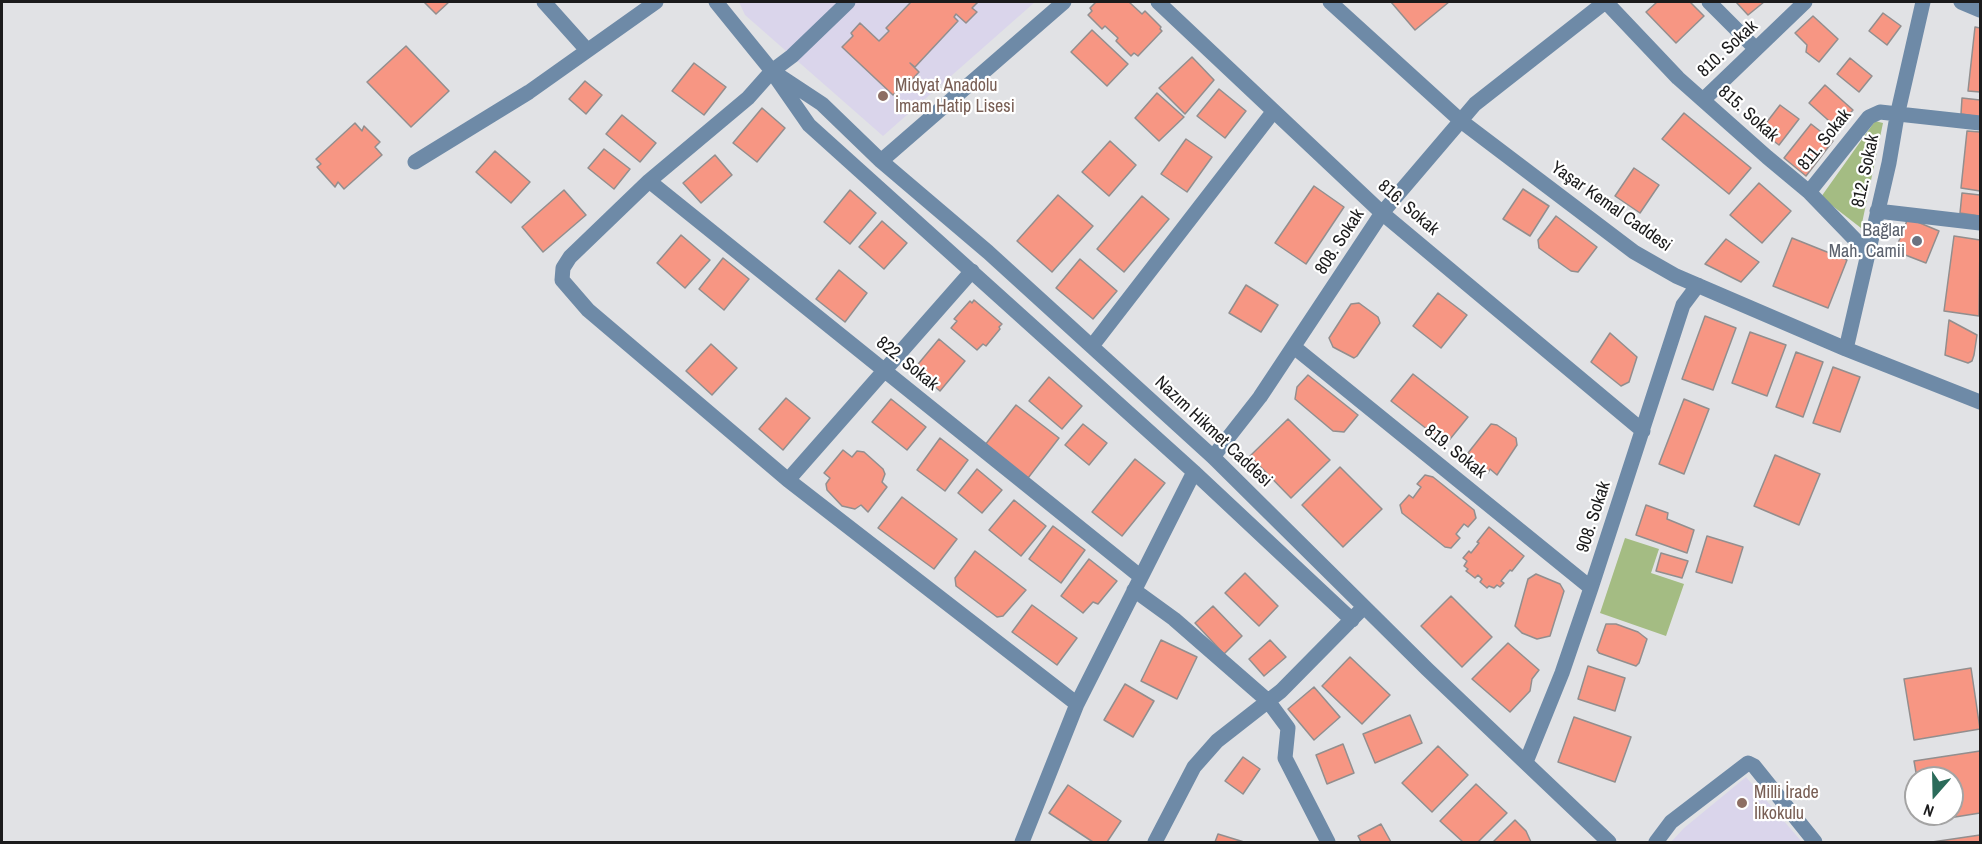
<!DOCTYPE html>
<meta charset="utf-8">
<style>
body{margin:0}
#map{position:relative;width:1982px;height:844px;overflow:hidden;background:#e1e2e5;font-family:"Archivo Narrow",sans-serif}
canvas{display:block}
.frame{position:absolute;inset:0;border:3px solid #1b1b1c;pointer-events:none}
.north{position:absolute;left:1904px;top:766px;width:60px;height:60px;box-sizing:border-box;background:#fff;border:2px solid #a4a4a4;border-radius:50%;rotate:200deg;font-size:16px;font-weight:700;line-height:24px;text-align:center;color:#1b1b1c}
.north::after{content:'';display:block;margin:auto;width:21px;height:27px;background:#2b6b5a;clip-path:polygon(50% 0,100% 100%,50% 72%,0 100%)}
</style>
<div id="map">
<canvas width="1982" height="844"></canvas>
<div class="frame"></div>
<div class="north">N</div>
</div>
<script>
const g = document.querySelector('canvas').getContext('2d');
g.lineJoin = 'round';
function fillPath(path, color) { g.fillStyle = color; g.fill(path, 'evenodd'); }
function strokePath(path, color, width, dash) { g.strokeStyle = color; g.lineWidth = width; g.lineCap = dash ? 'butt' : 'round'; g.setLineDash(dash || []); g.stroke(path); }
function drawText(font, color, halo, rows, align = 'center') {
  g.font = font + ' "Archivo Narrow",sans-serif'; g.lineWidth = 4.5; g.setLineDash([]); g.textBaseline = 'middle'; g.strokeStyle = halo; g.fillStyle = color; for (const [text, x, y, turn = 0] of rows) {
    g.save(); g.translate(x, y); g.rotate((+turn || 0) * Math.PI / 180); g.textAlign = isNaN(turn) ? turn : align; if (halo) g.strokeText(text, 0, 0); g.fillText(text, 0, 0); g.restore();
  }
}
fillPath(new Path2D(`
 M739,2H1035L883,136L745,15Z
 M1746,777L1802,842H1671L1684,828Z`), '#dad5eb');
fillPath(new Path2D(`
 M1875,121L1883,123L1861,228L1821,197Z
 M1625,538L1659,549L1651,573L1684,584L1666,636L1600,613Z`), '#a4bc83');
const building = new Path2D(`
 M424,2H449L436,14Z
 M911,2H978L972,8L977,12L966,23L956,14L954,17L958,21L915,67L910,63L919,72L906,86L904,84L893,95L842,47L853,36L851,33L860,23L879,41L889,31L886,28Z
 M1096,2H1129L1142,14L1145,11L1161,27L1160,29L1162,31L1138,56L1134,53L1131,56L1116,41L1118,38L1105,26L1102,29L1088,15L1092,11L1090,8Z
 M1391,2H1449L1415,30Z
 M1657,2H1690L1704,16L1676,43L1646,12Z
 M1736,2H1764L1748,15Z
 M1883,13L1901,26L1887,45L1869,31Z
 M1813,16L1838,39L1819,62L1806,52L1807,45L1795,33Z
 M1975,27L1980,28V92L1968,91Z
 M1092,30L1128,64L1107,86L1071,52Z
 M406,46L449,91L411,127L367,82Z
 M1192,57L1214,80L1185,114L1159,88Z
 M1850,58L1872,76L1859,92L1837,74Z
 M694,63L726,87L704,115L672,91Z
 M585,81L602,95L586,114L569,99Z
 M1825,85L1853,110L1837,128L1809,103Z
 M1219,89L1246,111L1225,138L1197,116Z
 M1157,93L1184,117L1159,141L1135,118Z
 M1962,98L1980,100V117L1961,114Z
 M1780,105L1799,119L1779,145L1760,131Z
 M762,108L785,128L757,162L733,143Z
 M1684,113L1751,168L1729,194L1662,139Z
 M622,115L656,143L640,162L606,134Z
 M355,123L362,131L364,126L380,142L375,147L382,155L344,189L338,182L335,187L317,167L321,164L316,159Z
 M1811,124L1833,141L1806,176L1784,158Z
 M1967,131L1980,132V191L1961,188Z
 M1186,139L1212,157L1187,192L1161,174Z
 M1110,141L1136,165L1109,196L1082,172Z
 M604,149L630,169L614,189L588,168Z
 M495,151L530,182L511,203L476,172Z
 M715,155L732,175L701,203L683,183Z
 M1634,168L1659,185L1640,213L1615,196Z
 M1759,183L1791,211L1762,243L1730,215Z
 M1314,186L1344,207L1306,264L1275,243Z
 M1523,189L1549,206L1530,236L1503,219Z
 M564,190L586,215L543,252L522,227Z
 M850,190L876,213L850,244L824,222Z
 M1962,193L1980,195V216L1960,213Z
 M1058,195L1093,226L1052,272L1017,241Z
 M1142,196L1169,219L1124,272L1097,249Z
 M1556,216L1597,247L1578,272L1571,271L1539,248L1538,240Z
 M1908,218L1939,231L1926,263L1895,251Z
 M882,221L907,243L884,269L859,247Z
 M681,235L710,260L685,288L657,263Z
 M1954,236L1980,240L1979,316L1944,311Z
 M1792,238L1847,260L1828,308L1773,286Z
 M1726,239L1759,262L1741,282L1705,264Z
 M723,258L749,279L724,310L699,289Z
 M1080,259L1117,291L1093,319L1056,288Z
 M839,270L867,293L845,322L816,299Z
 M1246,285L1278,305L1261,332L1229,313Z
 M1438,293L1467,315L1441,348L1413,326Z
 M974,300L1002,324L999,327L1000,329L986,346L983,344L977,350L951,328L957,321L954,319L970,301L972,303Z
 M1359,303L1378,317L1380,323L1357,356L1354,358L1333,347L1329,338L1351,304Z
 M1705,316L1736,328L1713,390L1682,379Z
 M1949,320L1977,335L1974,355L1972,361L1968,363L1945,355Z
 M1750,332L1786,345L1767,396L1732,383Z
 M1610,333L1637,357L1629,382L1621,386L1591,362Z
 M939,339L965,361L940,391L914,369Z
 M711,344L737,368L712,395L686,371Z
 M1796,352L1823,362L1803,417L1776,407Z
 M1833,367L1860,377L1840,432L1813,423Z
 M1413,374L1468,417L1446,444L1391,401Z
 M1308,375L1358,415L1344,432L1333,431L1295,399L1297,387Z
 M1049,377L1082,406L1062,429L1029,401Z
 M786,398L810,418L783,450L759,429Z
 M891,399L926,427L907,450L872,422Z
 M1684,399L1709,409L1684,474L1659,464Z
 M1016,405L1059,438L1028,478L985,445Z
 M1288,419L1330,460L1291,498L1250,456Z
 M1083,424L1107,443L1089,465L1065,445Z
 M1491,424L1497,425L1516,438L1517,445L1497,475L1490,469L1488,473L1470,461L1473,457L1468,453Z
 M940,438L968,460L945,491L917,470Z
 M843,450L852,457L857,451L864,452L883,469L885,474L882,482L887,487L868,512L861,505L855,509L842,506L827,490L826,484L830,478L824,473Z
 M1775,455L1820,474L1799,525L1754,506Z
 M1135,459L1165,483L1122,536L1092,512Z
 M1340,467L1382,509L1343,547L1302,505Z
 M977,469L1002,490L982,513L958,493Z
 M1425,475L1433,477L1474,510L1476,518L1468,527L1464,524L1456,534L1460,538L1451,548L1445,547L1402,513L1400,505L1409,495L1413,498L1421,487L1417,484Z
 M902,497L957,539L934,569L878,528Z
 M1014,500L1046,526L1021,556L989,530Z
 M1646,505L1668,513L1667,519L1694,530L1687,553L1636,535Z
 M1053,526L1085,550L1061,583L1029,559Z
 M1489,527L1524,556L1512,571L1510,570L1501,581L1504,583L1500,587L1497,585L1494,588L1489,586L1487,588L1480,582L1482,579L1478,575L1475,578L1466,571L1468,569L1464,566L1467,561L1463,558L1469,551L1471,553L1479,543L1477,542Z
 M1707,536L1743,547L1732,583L1696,572Z
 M975,551L1026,590L1003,616L997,617L956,586L955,578Z
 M1661,553L1688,561L1682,578L1656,571Z
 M1089,559L1117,581L1098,604L1093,602L1083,613L1061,596Z
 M1245,573L1278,606L1259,626L1225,593Z
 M1536,574L1560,584L1564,591L1550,636L1537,639L1522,633L1515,626L1528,579Z
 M1451,596L1492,637L1462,667L1421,626Z
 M1032,605L1077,638L1057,665L1012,632Z
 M1213,606L1242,636L1224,654L1195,623Z
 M1606,624H1616L1638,632L1647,639L1639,663L1636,666L1599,653L1597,650Z
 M1161,640L1197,657L1177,699L1141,681Z
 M1270,640L1286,657L1264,676L1249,659Z
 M1508,643L1539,670L1532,679L1530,691L1510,712L1472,679Z
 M1350,657L1390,695L1362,724L1322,686Z
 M1588,666L1625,678L1615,711L1578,699Z
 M1971,668L1980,729L1914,740L1904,679Z
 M1125,684L1154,701L1133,737L1104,720Z
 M1314,687L1340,717L1314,740L1288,709Z
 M1410,715L1422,743L1375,763L1363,734Z
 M1574,717L1631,737L1615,782L1558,762Z
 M1343,744L1354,773L1327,784L1316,755Z
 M1438,746L1468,775L1432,812L1402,783Z
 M1980,751V813L1924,822L1922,814H1952V778H1917L1914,761Z
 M1243,757L1260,769L1243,794L1225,781Z
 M1476,784L1507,813L1478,842H1463L1440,821Z
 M1068,785L1121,821L1107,842H1093L1049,813Z
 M1515,820L1526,831L1531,842H1493Z
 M1381,824L1391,842H1361L1358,836Z
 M1218,834L1244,842H1215Z
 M1980,835V842H1932Z`);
fillPath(building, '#f79683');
strokePath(building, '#928e8e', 1.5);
strokePath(new Path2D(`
 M544,2L587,50
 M716,2L772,71L822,104L881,161L988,252L1213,457L1427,669L1609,842
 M848,2L792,56L772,71L748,98L649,181L570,257L563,268L562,280L588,310L788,480L1077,704
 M1158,2L1382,213L1643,431
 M1330,2L1461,121L1634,252L1676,276L1846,349L1980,402
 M1606,2L1678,78L1767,157L1809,192L1867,252
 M1709,2L1756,49
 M1961,2L1980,10
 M777,79L809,125L1194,472L1352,620
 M1703,100L1805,2
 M881,161L1064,2
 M415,162L529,92L656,2
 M649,181L1141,577
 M1809,192L1869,117L1880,112L1980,123
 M1877,211L1980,223
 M1092,346L1273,112
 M1294,347L1591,588
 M1846,349L1889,163L1897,116L1923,2
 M1213,457L1260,397L1382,213L1475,104L1605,2
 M788,480L972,271
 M1134,590L1174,619L1268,701L1288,728L1285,758L1328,842
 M1526,762L1562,673L1591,588L1683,305L1698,285
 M1022,842L1077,704L1194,472
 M1155,842L1194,767L1217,741L1281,691L1359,612
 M1656,842L1671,822L1748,763L1754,766L1815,842`), '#6e8aa7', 15);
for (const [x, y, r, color] of [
 [883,96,6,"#8d6e63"],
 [1917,241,6,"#6b7280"],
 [1742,803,6,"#8d6e63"]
]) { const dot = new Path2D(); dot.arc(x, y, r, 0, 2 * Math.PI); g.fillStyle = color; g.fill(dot); strokePath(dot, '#fff', 2); }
drawText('18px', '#1b1b1c', '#fff', [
 ["810. Sokak",1728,49,-43],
 ["815. Sokak",1748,114,42],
 ["811. Sokak",1825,140,-51],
 ["812. Sokak",1866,171,-78],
 ["Yaşar Kemal Caddesi",1611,207,35],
 ["816. Sokak",1408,208,41],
 ["808. Sokak",1340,242,-57],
 ["822. Sokak",907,364,39],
 ["Nazım Hikmet Caddesi",1213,432,43],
 ["819. Sokak",1455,452,39],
 ["908. Sokak",1594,517,-72]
]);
drawText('18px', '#785e54', '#fff', [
 ["Midyat Anadolu",895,86],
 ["İmam Hatip Lisesi",895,107],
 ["Milli İrade",1754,793],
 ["İlkokulu",1754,814]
], 'left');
drawText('18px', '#5b616d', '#fff', [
 ["Bağlar",1905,231],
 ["Mah. Camii",1905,252]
], 'right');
</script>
